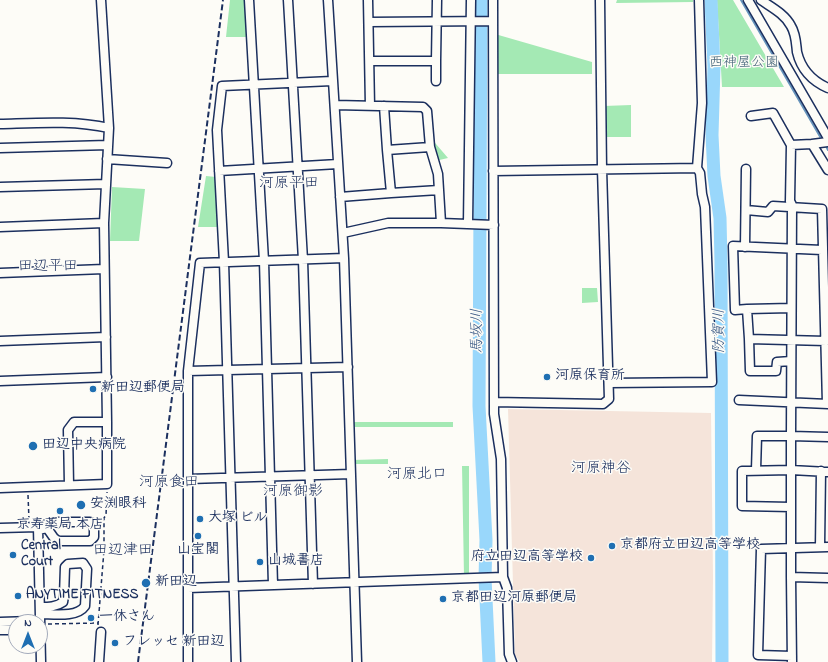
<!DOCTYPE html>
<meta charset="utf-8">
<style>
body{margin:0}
#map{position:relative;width:828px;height:662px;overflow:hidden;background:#fdfcf7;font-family:"Indie Flower",sans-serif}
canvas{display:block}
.north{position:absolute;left:8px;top:614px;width:40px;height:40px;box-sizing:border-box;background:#fdfcf7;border:1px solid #a3aaba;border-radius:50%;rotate:0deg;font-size:11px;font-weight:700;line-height:16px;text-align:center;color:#1b2f5e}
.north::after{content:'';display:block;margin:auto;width:14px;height:18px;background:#1f6fb2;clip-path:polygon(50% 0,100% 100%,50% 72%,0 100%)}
</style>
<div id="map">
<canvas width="828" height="662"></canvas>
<div class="north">N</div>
</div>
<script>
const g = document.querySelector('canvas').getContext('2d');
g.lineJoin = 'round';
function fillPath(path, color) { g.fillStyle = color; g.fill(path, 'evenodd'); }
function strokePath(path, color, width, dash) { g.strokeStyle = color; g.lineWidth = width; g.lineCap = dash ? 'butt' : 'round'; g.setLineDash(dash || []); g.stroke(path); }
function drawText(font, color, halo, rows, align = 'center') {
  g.font = font + ' "Indie Flower","Klee One",sans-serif'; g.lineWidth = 3; g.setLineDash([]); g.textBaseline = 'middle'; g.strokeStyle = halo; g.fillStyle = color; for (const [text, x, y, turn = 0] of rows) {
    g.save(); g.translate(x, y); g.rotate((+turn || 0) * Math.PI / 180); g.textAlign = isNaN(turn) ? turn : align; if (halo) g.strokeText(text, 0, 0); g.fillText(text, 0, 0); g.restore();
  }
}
fillPath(new Path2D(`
 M508,409L711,413L713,577L712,662H520L515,655Z`), '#f5e4da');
fillPath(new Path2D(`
 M230,0H245L248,37H226Z
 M617,0H693V2L616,3Z
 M717,0H733L784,87H722Z
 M495,34L592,62V74H495Z
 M631,105V137H604V106Z
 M430,137L448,158L435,161Z
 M206,176L216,177L218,227H198Z
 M112,187L145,189L139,241H110Z
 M582,288H597L598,302L582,303Z
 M351,422H453V427H351Z
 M388,459V464H352V460Z
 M462,466H469V576H464Z`), '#a4e9b4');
strokePath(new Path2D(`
 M741,0L822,140
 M825,144L828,150`), '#6794bc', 2);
strokePath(new Path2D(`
 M481,0L479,406L486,540L485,578L489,662
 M711,0L714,67L712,135L714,176L720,218L721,263L722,662`), '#99d7fb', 13);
const minor = new Path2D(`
 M249,0L264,261L273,585
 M288,0L303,260L313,584
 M328,0L344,258L357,662
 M368,0L370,106
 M493,0L494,414L501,459L503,577L507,588L509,654L512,662
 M748,0L828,138
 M761,0C771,7 785,14 791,26C796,34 796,43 797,52C801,69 812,81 828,88
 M369,22L493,21
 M370,61H436V81
 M436,61L437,0
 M335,105L423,107L427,111L430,147L438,174L439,190
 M384,106L387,150L430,147
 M751,116L773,113L791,145L790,201L792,205L791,436L828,437
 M0,124C36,123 73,120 109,128
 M812,144L828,142
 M791,145L812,144L828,170
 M0,148L108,145
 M107,159L167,163
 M219,171L338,164
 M493,171L697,168
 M0,187L106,184
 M391,193L439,190L441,223
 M340,197L391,193L387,150
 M746,210L768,212L773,206L822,209L827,404
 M468,224L471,0
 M0,227L104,223
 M343,233L388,223H441L494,225
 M745,247L746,169
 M0,273L104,269
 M791,308L747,309L749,339L826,341
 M747,309L735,310L733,246L822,250
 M749,339L750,371H776L777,362L791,361
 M0,341L106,337
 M188,371L348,367
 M0,381L107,377
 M609,383L712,382L705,207L702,194L700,173L697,168L702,103L699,0
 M739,400L828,404
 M494,402L603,404L609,399L602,169L600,0
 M756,470L757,436H791V507
 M189,479L351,474
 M69,485L68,430L74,422H107
 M0,488L107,484V422L104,223L109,128L101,0
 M38,527L54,522H90L94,524V537L90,541H58L54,538L47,528L38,530
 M0,528L38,527L41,662
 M820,547L821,471
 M791,577V507L742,506V471L791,470L828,472
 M188,588L503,577
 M40,607C49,607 56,607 63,602L64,596L65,567L68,564L83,563L87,569L85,606C77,618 53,614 40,614
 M0,622L32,621
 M0,630H16
 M792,656L758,655L761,549L828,547
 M99,662L101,632
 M188,662V371L200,263L344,258
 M236,662L224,262L217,130L222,86L332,81
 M792,662L791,577L828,578`);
strokePath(minor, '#1b2f5e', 11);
strokePath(new Path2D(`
 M28,495L29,520
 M48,624L98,623
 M98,625L104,550V518L106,515L107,492`), '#1b2f5e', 1.5, [4, 3]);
strokePath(minor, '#fdfcf7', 8);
strokePath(new Path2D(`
 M138,662L223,0`), '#1b2f5e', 2, [6, 3]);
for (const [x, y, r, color] of [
 [547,377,4,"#1f6fb2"],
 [93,389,4,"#1f6fb2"],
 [33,446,5,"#1f6fb2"],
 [81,505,5,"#1f6fb2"],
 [60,511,4,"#1f6fb2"],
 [200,519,4,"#1f6fb2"],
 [198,536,4,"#1f6fb2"],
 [612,546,4,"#1f6fb2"],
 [13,555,4,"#1f6fb2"],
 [591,558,4,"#1f6fb2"],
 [260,562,4,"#1f6fb2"],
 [146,583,5,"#1f6fb2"],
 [18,596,4,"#1f6fb2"],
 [443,599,4,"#1f6fb2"],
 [91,618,4,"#1f6fb2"],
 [115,643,4,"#1f6fb2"]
]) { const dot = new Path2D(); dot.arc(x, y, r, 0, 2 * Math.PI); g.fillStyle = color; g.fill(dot); strokePath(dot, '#fdfcf7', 1.5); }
drawText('14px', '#3d5e74', '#fdfcf7', [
 ["西神屋公園",744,64]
]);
drawText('bold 14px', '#1b2f5e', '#fdfcf7', [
 ["河原保育所",555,377],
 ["新田辺郵便局",101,389],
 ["田辺中央病院",42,446],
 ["安渕眼科",90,505],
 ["大塚 ビル",208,519],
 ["京寿薬局 本店",60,526,"center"],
 ["京都府立田辺高等学校",620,546],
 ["Central",21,547],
 ["Court",21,563],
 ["山宝閣",198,551,"center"],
 ["府立田辺高等学校",583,558,"right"],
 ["山城書店",268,562],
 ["新田辺",155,583],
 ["ANYTIME FITNESS",26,596],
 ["京都田辺河原郵便局",451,599],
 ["一休さん",99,618],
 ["フレッセ 新田辺",123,643]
], 'left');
drawText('15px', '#1b2f5e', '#fdfcf7', [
 ["河原平田",289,185],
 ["田辺平田",48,268],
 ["河原神谷",601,470],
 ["河原北口",417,476],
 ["河原食田",169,484],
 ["河原御影",293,493],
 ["田辺津田",123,552]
]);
drawText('italic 15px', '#3a5985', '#fdfcf7', [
 ["馬坂川",479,331,-90],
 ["防賀川",721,331,-90]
]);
</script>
